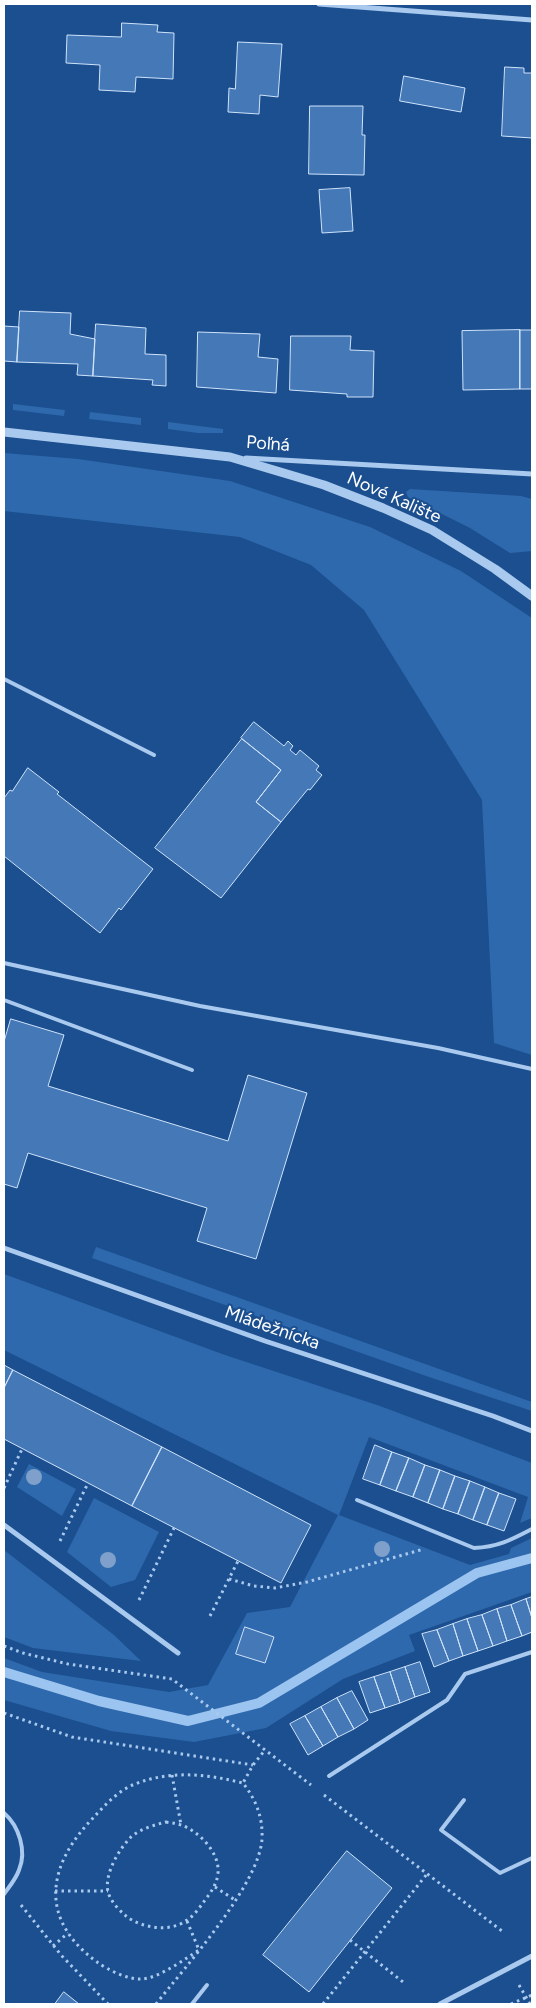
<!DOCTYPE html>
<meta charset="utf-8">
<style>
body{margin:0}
#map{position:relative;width:536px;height:2008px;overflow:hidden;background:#1b4f8f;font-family:Figtree,sans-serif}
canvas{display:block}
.frame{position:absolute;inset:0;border:5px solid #fff;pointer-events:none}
</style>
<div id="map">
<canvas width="536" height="2008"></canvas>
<div class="frame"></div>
</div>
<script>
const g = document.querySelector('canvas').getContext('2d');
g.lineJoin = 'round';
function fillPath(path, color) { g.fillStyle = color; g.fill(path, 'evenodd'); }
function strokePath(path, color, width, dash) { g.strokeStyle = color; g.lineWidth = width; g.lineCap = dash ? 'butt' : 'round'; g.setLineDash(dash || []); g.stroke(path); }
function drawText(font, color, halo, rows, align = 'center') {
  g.font = font + ' Figtree,sans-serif'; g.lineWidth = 4; g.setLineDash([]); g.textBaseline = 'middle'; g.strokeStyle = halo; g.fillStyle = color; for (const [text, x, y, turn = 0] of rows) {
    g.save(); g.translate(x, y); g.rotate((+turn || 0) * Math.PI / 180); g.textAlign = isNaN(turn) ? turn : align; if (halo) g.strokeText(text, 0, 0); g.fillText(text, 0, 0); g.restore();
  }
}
fillPath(new Path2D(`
 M13,404L65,410L64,416L13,410Z
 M90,412L141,418V425L89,419Z
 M168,422L223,429V433H198L168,429Z
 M4,453L78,459L230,481L370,527L461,571L532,618V1055L494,1043L482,800L364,610L311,565L240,537L4,511Z
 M410,489L521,496L532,499V551L510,553L470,528L408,497L406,492Z
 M96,1247L532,1402V1411L429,1377L92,1258Z
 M4,1274L225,1355L380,1406L532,1463V1518L520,1523L528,1497L369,1437L339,1515L470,1565L509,1554L511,1548L532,1538V1592L409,1635L415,1651L343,1679L266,1728L194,1742L111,1731L4,1700V1658L42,1672L169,1692L208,1685L247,1613L290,1607L338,1515L4,1350Z
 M29,1464L76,1489L62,1516L17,1487Z
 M94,1498L159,1532L135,1580L111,1587L67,1552Z
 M4,1550L114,1635L141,1661L33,1648L4,1637Z`), '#2e69ad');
strokePath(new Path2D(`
 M4,1672L99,1701L188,1721L259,1703L477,1573L532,1558`), '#9cc4f0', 10);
const building = new Path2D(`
 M122,23L158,25L157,32L174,33L173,79L136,77L135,92L99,90L100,65L66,63L67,35L121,37Z
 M238,42L282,44L278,97L260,95L259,114L228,112L229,88L235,89Z
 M505,67L524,68V73H532V138L502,136Z
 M404,76L465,88L461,112L400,101Z
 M310,106H363L362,135H365L364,175L309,174Z
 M350,188L353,231L322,233L319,190Z
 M20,311L71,313L70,334L95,339L93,376L77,375L78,364L17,362Z
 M96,324L146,328L145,354L166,355V386L152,385L153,380L93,376Z
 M4,326L19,327L17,362L4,361Z
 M520,330V389L463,390L462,331Z
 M520,330H532V389H520Z
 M198,332L260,334L258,357L278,359L276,393L197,387Z
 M291,336H351L350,350L374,351L373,397H347V394L290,390Z
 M254,722L284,746L288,741L293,746L290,750L296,755L300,750L319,766L316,770L322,775L310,790L308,789L281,822L256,802L281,770L241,738Z
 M242,739L281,770L256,802L281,822L221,898L155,848Z
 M28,768L59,792L57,794L153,869L121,910L119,908L100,933L4,856V798L10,790L12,791Z
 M11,1019L64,1035L48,1086L228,1141L248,1075L307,1093L256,1259L197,1241L207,1208L28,1153L17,1188L4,1184V1042Z
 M4,1365L13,1370L4,1388Z
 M13,1370L162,1447L132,1506L4,1439V1388Z
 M375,1445L392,1452L380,1485L363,1479Z
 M162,1447L311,1525L281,1583L132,1506Z
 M392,1452L409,1458L396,1491L380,1485Z
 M409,1458L425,1465L413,1497L396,1491Z
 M425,1465L440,1470L428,1503L413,1497Z
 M440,1470L455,1476L443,1509L428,1503Z
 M455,1476L470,1481L458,1514L443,1509Z
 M470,1481L485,1487L473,1520L458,1514Z
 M485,1487L499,1493L487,1525L473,1520Z
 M499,1493L516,1499L504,1531L487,1525Z
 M532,1597V1618L526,1599Z
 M526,1599L532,1618V1632L522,1636L511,1605Z
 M511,1605L522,1636L507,1641L497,1609Z
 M497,1609L507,1641L493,1646L482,1615Z
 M482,1615L493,1646L478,1651L467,1619Z
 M467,1619L478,1651L463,1656L453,1624Z
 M453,1624L463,1656L449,1661L437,1630Z
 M245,1627L274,1637L265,1663L236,1654Z
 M437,1630L449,1661L434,1667L422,1634Z
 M420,1662L430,1692L415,1697L405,1667Z
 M405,1667L415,1697L400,1703L390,1672Z
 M390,1672L400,1703L385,1708L374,1677Z
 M374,1677L385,1708L370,1713L359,1682Z
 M352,1691L368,1720L354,1729L337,1698Z
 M337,1698L354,1729L338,1737L321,1707Z
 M321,1707L338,1737L323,1746L305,1716Z
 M305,1716L323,1746L308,1755L290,1724Z
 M347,1851L392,1888L309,1992L263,1955Z
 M64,1992L79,2004H55Z`);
fillPath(building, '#4478b7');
strokePath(building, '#cfe3fa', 1);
strokePath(new Path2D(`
 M4,1488L22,1449
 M60,1541L88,1483
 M229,1579L254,1586L275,1588L307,1582L424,1549
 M139,1600L174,1528
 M210,1616L238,1561
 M4,1646L23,1653L68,1664L172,1679L311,1785
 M4,1713L72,1737L253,1765
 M172,1775L181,1825
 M324,1795L502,1931
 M166,1822C171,1823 176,1823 181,1825C199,1831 220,1853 218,1873C217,1884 211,1892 205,1900C200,1907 194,1916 187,1920C171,1933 141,1928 126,1916C119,1910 111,1902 108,1892C104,1874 119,1849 131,1837C140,1829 154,1825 166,1822Z
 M215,1887L235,1900
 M55,1891H108
 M21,1905L61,1955L108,2004
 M187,1921L199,1950C185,1959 159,1978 142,1979C128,1980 108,1970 97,1962C38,1919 47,1865 94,1817C105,1805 119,1790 135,1784C171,1770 206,1774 243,1783
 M350,1940L403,1982
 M53,1946L68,1933
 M519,1985L530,2004
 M156,2004C185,1967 259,1885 262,1839C263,1817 256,1800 243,1783L253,1765L265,1750
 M323,2004L427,1874
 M511,2004L532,1995`), '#a9c9ee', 3, [2.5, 4]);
strokePath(new Path2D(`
 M4,679L154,755
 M4,963L200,1006L438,1048L532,1069
 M4,1000L192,1070
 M357,1500L474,1548C498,1547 511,1540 532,1529
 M329,1776L447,1700L465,1674L532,1652
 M464,1800L441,1830L500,1873L532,1858
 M4,1813C19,1826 27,1851 19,1870C16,1879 9,1887 4,1894
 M192,2004L207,1985`), '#a9c9ee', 4);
strokePath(new Path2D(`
 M319,4L532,20
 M246,458L532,474
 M4,1248L265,1341L493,1416L532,1431
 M4,1525L178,1653
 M440,2004L532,1956`), '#a9c9ee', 5);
strokePath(new Path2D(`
 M4,432L230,457L324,485L383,508L432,530L495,569L532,596`), '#a9c9ee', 9);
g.fillStyle = '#7ea0ca';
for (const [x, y] of [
 [34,1477],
 [382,1549],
 [108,1560]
]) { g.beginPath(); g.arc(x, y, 8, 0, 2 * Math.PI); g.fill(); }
drawText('18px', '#fff', '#1b4f8f', [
 ["Poľná",268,444,4],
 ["Nové Kalište",394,498,24],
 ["Mládežnícka",272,1328,19]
]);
</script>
